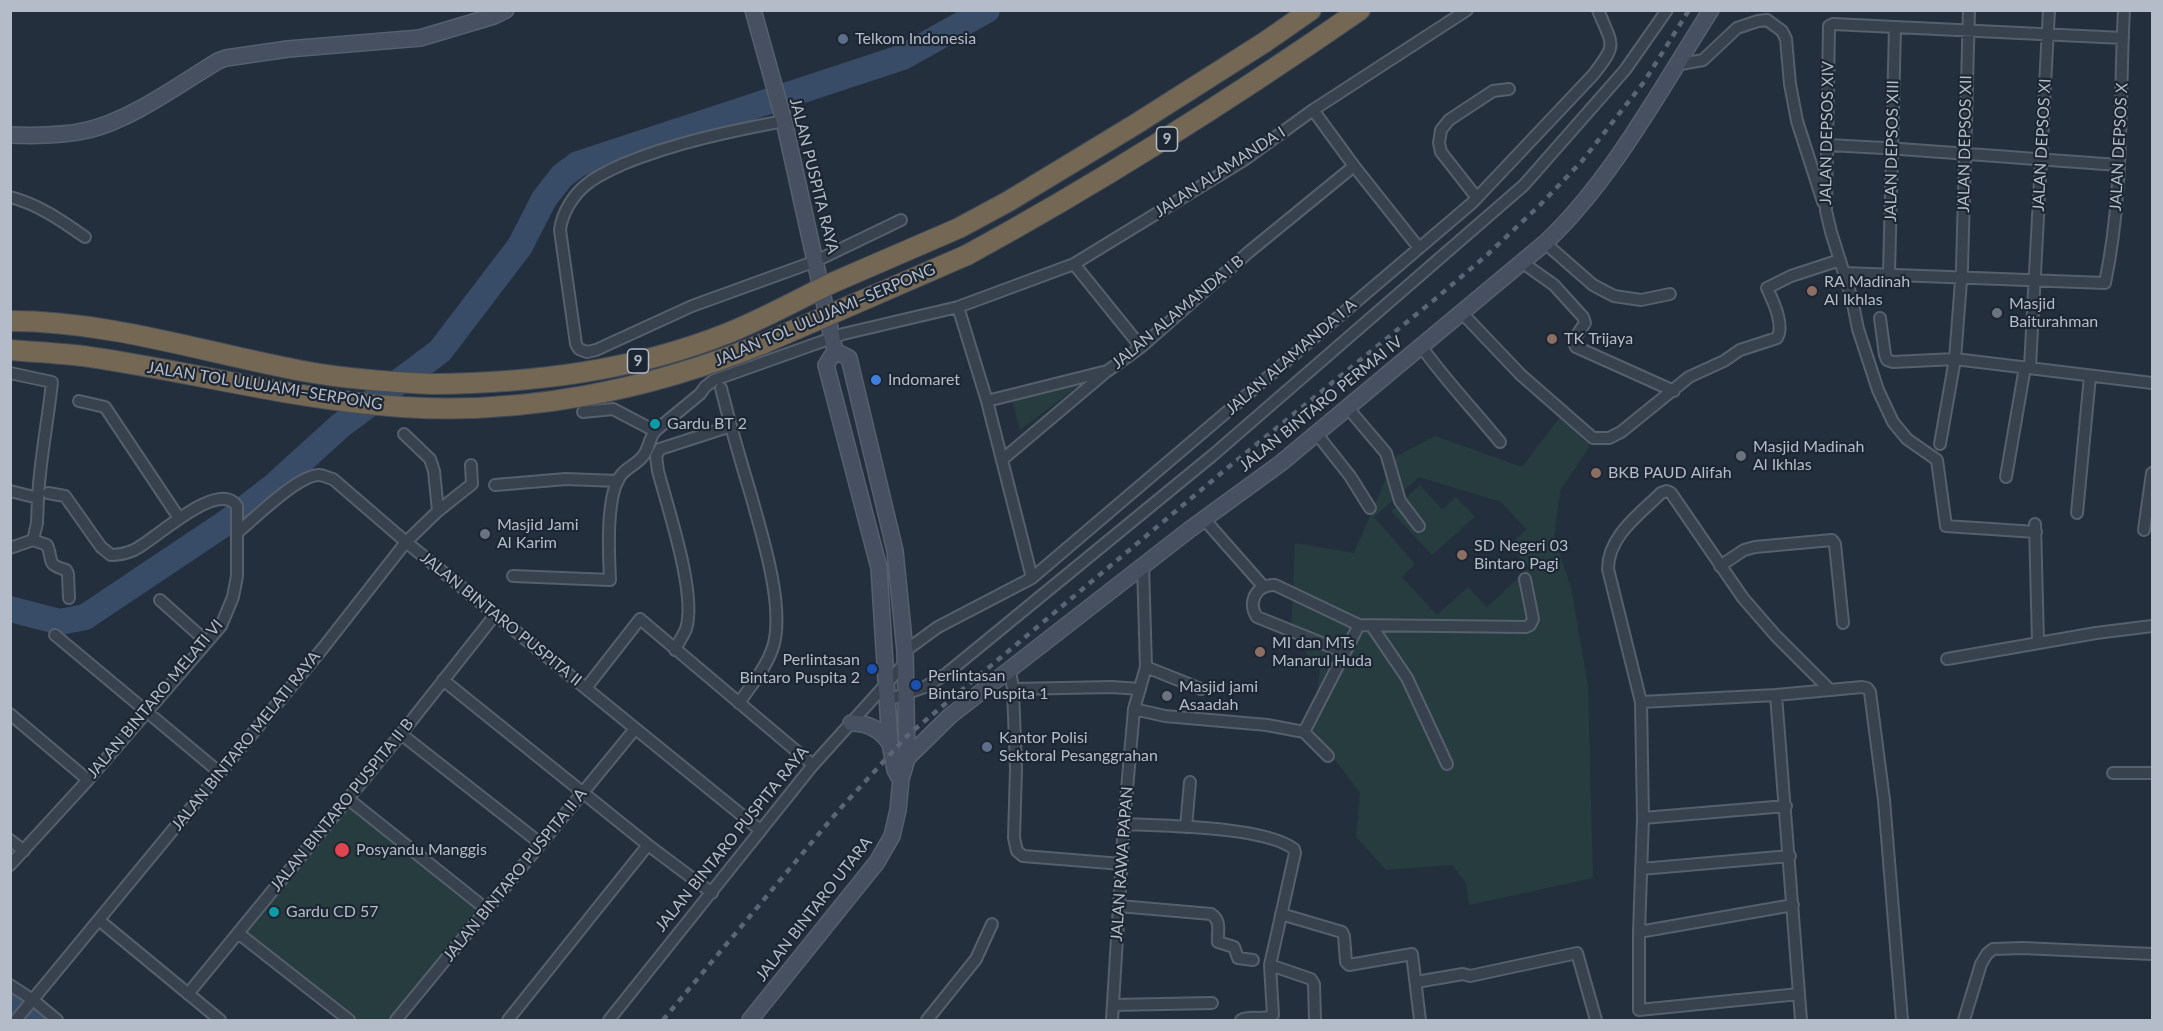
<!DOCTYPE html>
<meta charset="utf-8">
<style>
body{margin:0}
#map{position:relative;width:2163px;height:1031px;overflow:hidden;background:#242f3e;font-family:Lato,sans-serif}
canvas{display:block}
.frame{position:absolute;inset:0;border:12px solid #b4bcc9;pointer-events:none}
</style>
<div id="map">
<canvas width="2163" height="1031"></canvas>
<div class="frame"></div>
</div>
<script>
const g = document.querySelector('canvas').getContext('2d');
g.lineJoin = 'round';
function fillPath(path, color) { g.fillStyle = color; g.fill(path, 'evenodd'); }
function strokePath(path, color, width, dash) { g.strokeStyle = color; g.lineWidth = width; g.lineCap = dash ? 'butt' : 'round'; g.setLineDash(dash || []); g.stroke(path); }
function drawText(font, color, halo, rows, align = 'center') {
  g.font = font + ' Lato,sans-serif'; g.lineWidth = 4.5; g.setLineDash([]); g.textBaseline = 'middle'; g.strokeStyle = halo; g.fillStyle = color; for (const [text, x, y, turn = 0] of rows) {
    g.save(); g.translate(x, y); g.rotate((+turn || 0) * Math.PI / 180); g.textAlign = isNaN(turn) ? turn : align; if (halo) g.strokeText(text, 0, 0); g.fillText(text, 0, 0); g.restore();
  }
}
fillPath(new Path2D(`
 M1100,370L1020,430L1009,390Z
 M1560,417L1590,446L1560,491L1554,538L1571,587L1588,686L1593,878L1469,905L1466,883L1452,865L1386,870L1356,837L1360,793L1312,729L1320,670L1291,634L1295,543L1354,553L1395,457L1435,436L1522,467ZM1419,477L1501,502L1526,529L1509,546L1529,568L1487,607L1468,587L1437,615L1402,577L1415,564L1374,517Z
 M1420,485L1442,509L1456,497L1475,517L1432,555L1391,511Z
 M347,798L486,909L396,1020H349L238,933Z`), '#263c3f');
strokePath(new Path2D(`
 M10,609L60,622L85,617L227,522L275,485L340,426L440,351L520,246L544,199L562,176L578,164L903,57L987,10
 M10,998L40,1020`), '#394c67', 26);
const street = new Path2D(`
 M1675,65L1703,60L1737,28L1758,21L1767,20L1782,31L1786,39L1790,84L1797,121L1823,202
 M1313,110L1354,166L1419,248
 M784,121C730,131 674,143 623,164C611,170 598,175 587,184C573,195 562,213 560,230L576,344L579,349L587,352L596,350L692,306L816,261L901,220
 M1827,145C1925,149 2022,159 2119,165
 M10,197C38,204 62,221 85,237
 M1477,198L1441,152L1439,143L1441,130L1449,120L1493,91L1509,89
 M1545,243L1593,285L1614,296L1641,300L1670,294
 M1523,263L1554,285L1583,317L1585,323L1573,341L1576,347L1674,391
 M1074,264L1141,347
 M1844,273L2105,283C2124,193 2119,102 2124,10
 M1889,274L1895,27
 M958,307L987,401L1032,578
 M1462,313L1521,375L1593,438H1609L1621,432L1689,377L1724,361L1740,350L1777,338C1785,325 1773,301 1767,288L1791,276L1840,260
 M1880,318L1885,355L1887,360L1893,362L1955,359L2152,383
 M1421,346C1445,380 1474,410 1500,442
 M2030,367L2049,10
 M10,373L52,382C48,421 40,459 38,498L10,491
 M721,388C730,424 740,459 751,495C762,536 782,597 775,639C771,662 752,684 739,703
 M79,401L105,407L179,518
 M987,401L1103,372
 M1347,407L1386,453L1400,501L1419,526
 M583,412L613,409L655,431
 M1316,433L1350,476L1370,508
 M404,434L430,459L434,471L438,511
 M1940,444L1955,359L1962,268L1969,10
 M1003,459L1106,372L1141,347L1250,251L1354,166
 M2006,477L2025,367
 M495,485L566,479L618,481
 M2077,513L2090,376
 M1204,519L1263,586
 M2035,524L2038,642
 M2144,530L2152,473
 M238,532C255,518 298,475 319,475C323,475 328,478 333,479L406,542L760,830
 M2036,532L1946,526L1937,460L1907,439L1893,422L1878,390L1858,329L1852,299L1831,232L1826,211L1829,26L1833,24L2123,38
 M33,540L47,545C54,561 45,564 66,570L68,574L69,598
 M10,548L33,540L37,523L38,498
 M1720,566L1744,550L1755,547L1832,540L1835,544L1843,623
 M513,576L610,580C609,556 605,493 622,474C628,467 637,464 643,456C649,449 649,439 655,431L700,394L705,387L714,380L843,334L958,307L1074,264L1244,160L1313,110L1467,10
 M160,600L207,642
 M1371,625L1407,678L1447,764
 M55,635L219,772
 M675,650C678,643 683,636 686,629C697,594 668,509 658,471L656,456L660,449L731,426
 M905,651L938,627L1032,578L1472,203L1593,75C1618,43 1613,47 1598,10
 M1344,652L1257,617C1247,603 1256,584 1275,585L1359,625
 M1947,659L2096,633L2152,626
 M1146,667L1201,689
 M1010,671L1013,689L1016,769L1014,838L1017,851L1023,856L1122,864
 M443,680L648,845L712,893
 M586,688L640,619L813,765
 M1013,689L1112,687L1140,689
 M1776,695L1801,1020
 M888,700L925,687L946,674L1213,455L1524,185L1625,70L1667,10
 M1641,702L1776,695L1862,687L1867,688L1870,692L1884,800L1902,1020
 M1134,709L1165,716L1267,725L1304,732L1328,756
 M10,714L88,780
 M1304,732L1359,625L1526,627L1530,625L1533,619L1525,579
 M401,734L540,843
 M2113,773H2152
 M347,798L486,909
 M1786,806L1643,818L1641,702L1608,569C1608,536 1640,514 1661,493L1667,491L1671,493L1743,598L1776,636L1830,690
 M1643,818L1639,932V1010L1799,994
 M1124,824C1164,826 1264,826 1294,849L1295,853L1270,965L1273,1015C1263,1021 1250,1015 1241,1020
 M1186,827L1190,782
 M10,840L24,851
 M10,865L88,780L221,626L233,597L237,576V506C218,478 154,541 134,550C127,553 118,555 111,555L101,547L65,496L48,493
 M1641,869L1790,856
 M1119,906L1211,914C1222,921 1217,932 1218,942L1234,947L1238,958L1253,960
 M1281,914L1342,932L1344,936L1346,962L1349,965L1412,954L1420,1020
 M100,921L220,1020
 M1639,932L1793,905
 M238,933L349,1020
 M1270,965L1311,979L1314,984L1315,1020
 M1416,982L1463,974L1470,976L1577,953L1596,1020
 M10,985L33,1000L57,1020
 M188,994L401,734L495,615
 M1113,1005L1212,1003
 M16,1020L323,648L406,542L438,511L472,484L471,465
 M396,1020L635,729
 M508,1020L648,845
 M609,1020L813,765L905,663
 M927,1020L976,959L992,924
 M1112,1020L1124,824L1134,709L1146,667L1143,565
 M1964,1020L1981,964L1987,954L1993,949L2023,948L2152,954`);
const secondary = new Path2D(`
 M753,10L784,121L835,351
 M10,135C36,136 63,136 88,130C131,120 180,84 218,61L226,58L288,49L420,38L494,16L506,10
 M835,351L826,365L879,568L890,744L895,770L899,777
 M851,723C868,723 881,729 890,744
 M895,770L950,716L1189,530L1281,463L1545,243C1612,180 1661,88 1711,10
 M750,1020L877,862L892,836L898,810L901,779L907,759L905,651L895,551L849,358L835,351`);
const highway = new Path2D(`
 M967,255C1103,181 1233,98 1360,10
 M832,283L959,228L1009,201L1136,124L1265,42L1311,10
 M10,321C112,321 209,354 308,372C348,379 390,382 431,384
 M10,350C35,352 59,353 83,356C190,371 294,400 402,407C524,415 649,390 762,344`);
strokePath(street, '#565f6c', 14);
strokePath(secondary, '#565f6c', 18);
strokePath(highway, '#434c59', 22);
strokePath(street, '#38414e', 10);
strokePath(secondary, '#465061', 15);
strokePath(highway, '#746855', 20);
strokePath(new Path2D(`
 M663,1020L838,811L908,735L1231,465L1434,300L1488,254L1540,205L1582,161L1644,82L1689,10`), '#5a6575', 4.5, [6, 6]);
const highwayBridge = new Path2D(`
 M762,344L967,255
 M431,384C533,383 633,371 728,333C763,319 797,300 832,283`);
strokePath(highwayBridge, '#434c59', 22, []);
strokePath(highwayBridge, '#746855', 20);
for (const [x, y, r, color] of [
 [843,39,6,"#5c6f8a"],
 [1812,291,6,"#8d6e63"],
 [1997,313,6,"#6b7280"],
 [1552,339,6,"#8d6e63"],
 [876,380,6,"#3f7fe0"],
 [655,424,6,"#0f9aa8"],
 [1741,456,6,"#6b7280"],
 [1596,473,6,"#8d6e63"],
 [485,534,6,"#6b7280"],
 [1462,555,6,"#8d6e63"],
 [1260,652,6,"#8d6e63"],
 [872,669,6,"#1a4fb4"],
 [916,685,6,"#1a4fb4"],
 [1167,696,6,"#6b7280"],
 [987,747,6,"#5c6f8a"],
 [342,850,8,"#e0444e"],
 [274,912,6,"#0f9aa8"]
]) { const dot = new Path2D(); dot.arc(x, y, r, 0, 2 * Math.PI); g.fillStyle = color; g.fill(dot); strokePath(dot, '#1d2633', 2); }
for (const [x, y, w] of [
 [1167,139,21],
 [638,361,21]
]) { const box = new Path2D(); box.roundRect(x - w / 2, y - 12, w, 24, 4.5); g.fillStyle = '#1d2633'; g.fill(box); strokePath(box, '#b4bcc9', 1.5); }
drawText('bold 15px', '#b4bcc9', null, [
 ["9",1167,139],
 ["9",638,361]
]);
drawText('16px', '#b4bcc9', '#1d2633', [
 ["Telkom Indonesia",855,39],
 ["RA Madinah",1824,282],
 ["Al Ikhlas",1824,300],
 ["Masjid",2009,304],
 ["Baiturahman",2009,322],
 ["TK Trijaya",1564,339],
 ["Indomaret",888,380],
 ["Gardu BT 2",667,424],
 ["Masjid Madinah",1753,447],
 ["Al Ikhlas",1753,465],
 ["BKB PAUD Alifah",1608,473],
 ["Masjid Jami",497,525],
 ["Al Karim",497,543],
 ["SD Negeri 03",1474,546],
 ["Bintaro Pagi",1474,564],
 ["MI dan MTs",1272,643],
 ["Manarul Huda",1272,661],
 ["Perlintasan",860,660,"right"],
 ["Bintaro Puspita 2",860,678,"right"],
 ["Perlintasan",928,676],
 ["Bintaro Puspita 1",928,694],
 ["Masjid jami",1179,687],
 ["Asaadah",1179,705],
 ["Kantor Polisi",999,738],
 ["Sektoral Pesanggrahan",999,756],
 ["Posyandu Manggis",356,850],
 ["Gardu CD 57",286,912]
], 'left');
drawText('16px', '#b4bcc9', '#1d2633', [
 ["JALAN DEPSOS XIV",1827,133,-89],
 ["JALAN DEPSOS XII",1965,144,-89],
 ["JALAN DEPSOS XI",2042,145,-87],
 ["JALAN DEPSOS X",2119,147,-87],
 ["JALAN DEPSOS XIII",1892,151,-89],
 ["JALAN ALAMANDA I",1220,172,-33],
 ["JALAN PUSPITA RAYA",814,176,76],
 ["JALAN ALAMANDA I B",1178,312,-40],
 ["JALAN TOL ULUJAMI–SERPONG",825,315,-23],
 ["JALAN ALAMANDA I A",1291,357,-41],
 ["JALAN TOL ULUJAMI–SERPONG",265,386,9],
 ["JALAN BINTARO PERMAI IV",1321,404,-39],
 ["JALAN BINTARO PUSPITA II",501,619,39],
 ["JALAN BINTARO MELATI VI",155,699,-50],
 ["JALAN BINTARO MELATI RAYA",246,741,-51],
 ["JALAN BINTARO PUSPITA II B",342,805,-51],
 ["JALAN BINTARO PUSPITA RAYA",732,839,-51],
 ["JALAN RAWA PAPAN",1122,864,-86],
 ["JALAN BINTARO PUSPITA II A",515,875,-51],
 ["JALAN BINTARO UTARA",814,909,-52]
]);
</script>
